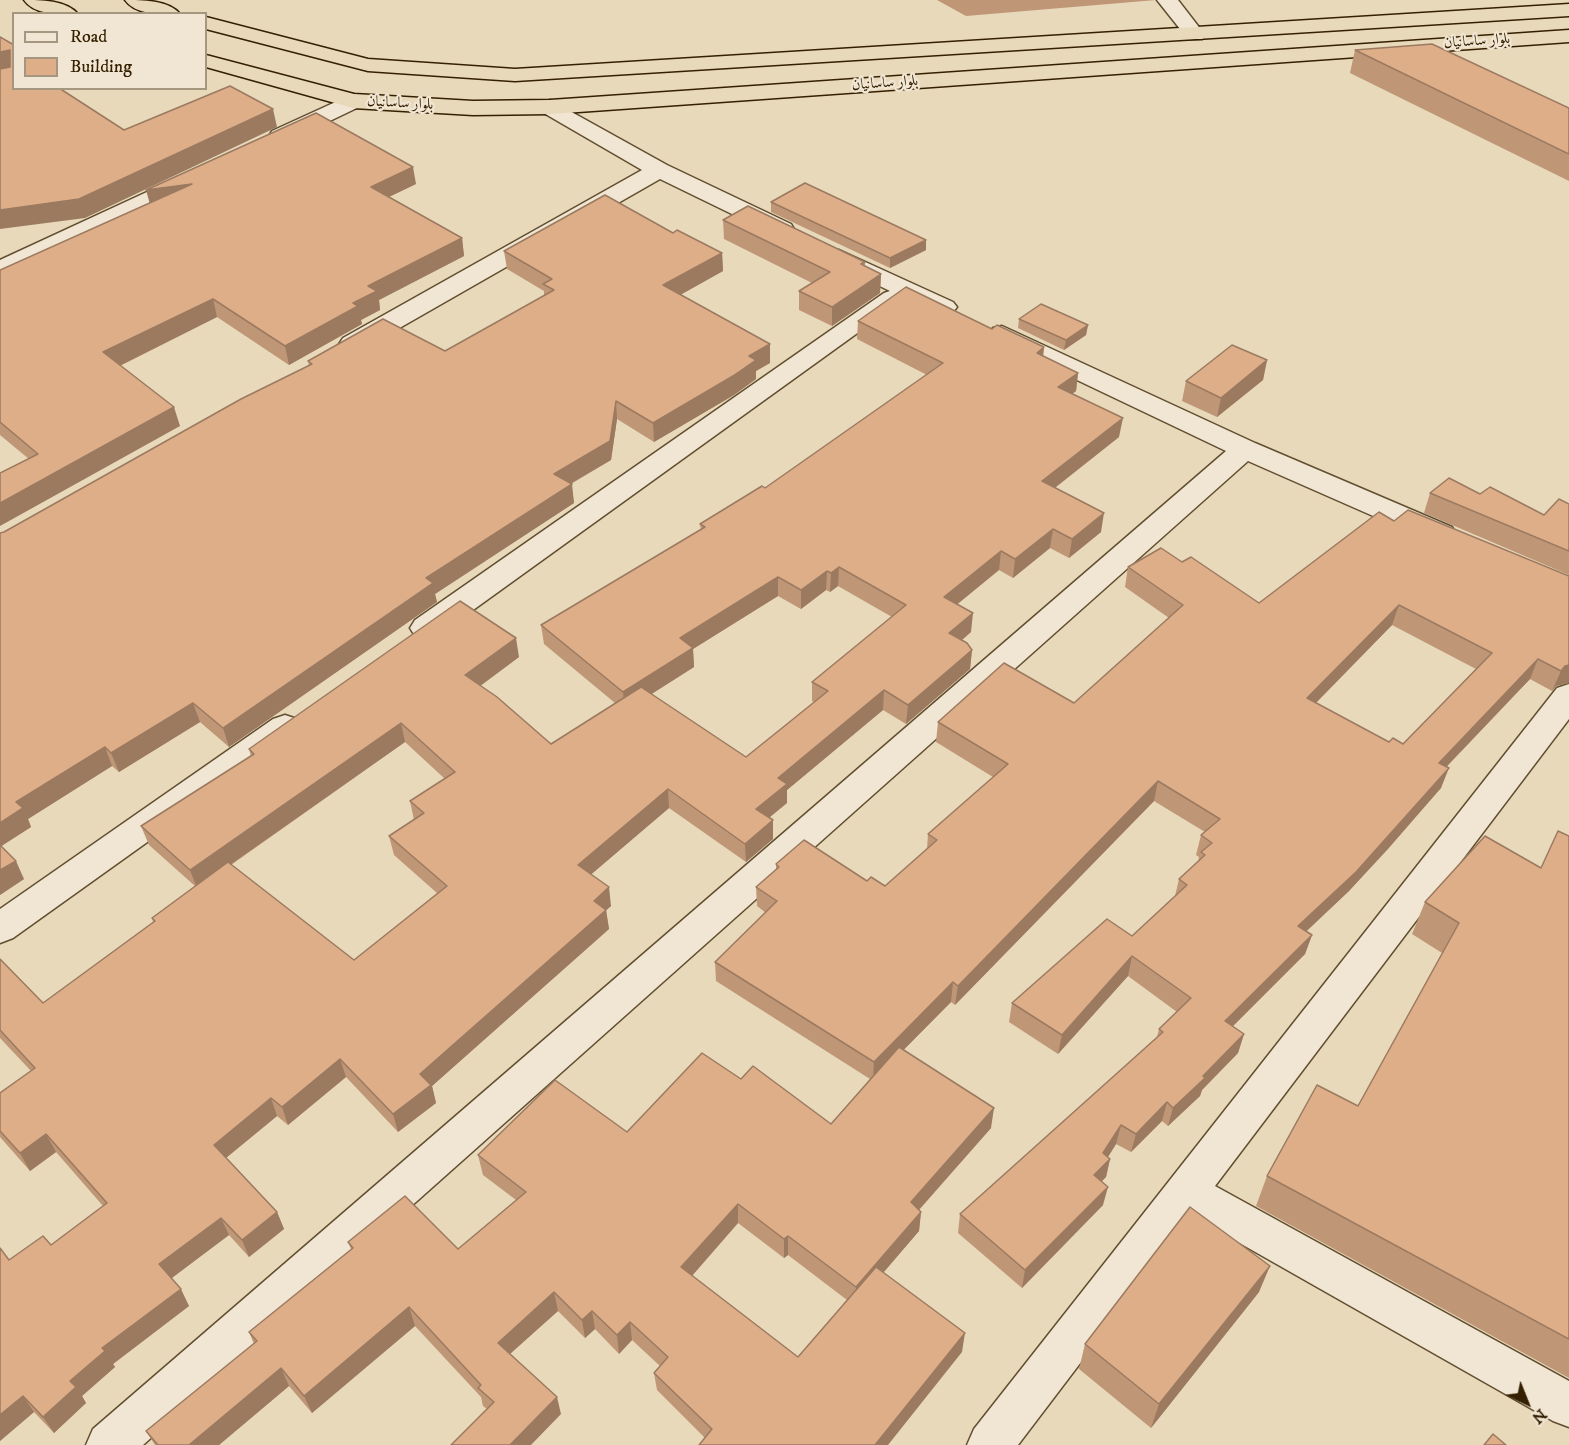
<!DOCTYPE html>
<meta charset="utf-8">
<style>
body{margin:0}
#map{position:relative;width:1569px;height:1445px;overflow:hidden;background:#e8d9bb;font-family:"IM FELL DW Pica",serif}
canvas{display:block}
.legend{position:absolute;left:12px;top:12px;width:195px;height:78px;box-sizing:border-box;background:#f0e6d3;border:2px solid #a5977f;margin:0;padding:8px 10px;list-style:none;font-size:18px;color:#342000}
.legend li{display:flex;align-items:center;gap:12px;height:30px}
.legend b{width:30px;border:2px solid #a5977f}
.north{position:absolute;left:1497px;top:1373px;width:60px;height:60px;-webkit-text-stroke:4px #f0e6d3;paint-order:stroke;rotate:137deg;font-size:16px;font-weight:700;line-height:24px;text-align:center;color:#342000}
.north::after{content:'';display:block;margin:auto;width:21px;height:27px;background:#342000;clip-path:polygon(50% 0,100% 100%,50% 72%,0 100%)}
</style>
<div id="map">
<canvas width="1569" height="1445"></canvas>
<ul class="legend">
<li><b style="height:8px;background:#f0e6d3"></b>Road</li>
<li><b style="height:16px;background:#deae89"></b>Building</li>
</ul>
<div class="north">N</div>
</div>
<script>
const g = document.querySelector('canvas').getContext('2d');
g.lineJoin = 'round';
function strokePath(path, color, width, dash) { g.strokeStyle = color; g.lineWidth = width; g.lineCap = dash ? 'butt' : 'round'; g.setLineDash(dash || []); g.stroke(path); }
function fillPath(path, color) { g.fillStyle = color; g.fill(path, 'evenodd'); }
function drawText(font, color, halo, rows, align = 'center') {
  g.font = font + ' "IM FELL DW Pica",Amiri,serif'; g.lineWidth = 4.5; g.setLineDash([]); g.textBaseline = 'middle'; g.strokeStyle = halo; g.fillStyle = color; for (const [text, x, y, turn = 0] of rows) {
    g.save(); g.translate(x, y); g.rotate((+turn || 0) * Math.PI / 180); g.textAlign = isNaN(turn) ? turn : align; if (halo) g.strokeText(text, 0, 0); g.fillText(text, 0, 0); g.restore();
  }
}
const minor = new Path2D(`
 M1157,0H1178L1205,35L1202,39H1188Z
 M353,94L361,96L364,101L361,106L288,141H272L269,136L272,131Z
 M550,100L667,165L791,224L794,229L791,234L782,236L773,234L660,179L361,350L352,352L343,350L339,344L343,338L642,170L542,112L539,107L542,102Z
 M188,173L196,175L200,180L196,185L0,278V260Z
 M839,250L953,302L957,307L953,312L944,315L935,312L906,298L437,636L426,639L415,636L410,628L415,620L884,293L890,291L830,262L827,257L830,252Z
 M1002,326L1255,443L1452,527L1456,534L1452,541L1441,544L1430,541L1248,461L143,1445H86L93,1429L1226,451L993,340L989,334L993,328Z
 M1569,684V719L1215,1186L1569,1381V1427L1553,1421L1192,1216L1018,1445H967L974,1429L1557,688Z
 M285,715L297,719L302,727L297,735L13,938L0,943V909L273,719Z`);
const trunk = new Path2D(`
 M24,0C41,0 66,0 78,14C61,14 35,16 24,0Z
 M125,0C142,0 169,0 180,14C163,14 136,16 125,0Z
 M1569,4V16L515,81L368,71L206,29V17L368,59L515,69Z
 M1569,30V42L550,114L473,115L353,108L206,67V55L354,94L473,101L550,100Z`);
strokePath(minor, '#614e2f', 3);
strokePath(trunk, '#342000', 3);
fillPath(minor, '#f0e6d3');
fillPath(trunk, '#e8d9bb');
fillPath(new Path2D(`
 M937,0H1156L966,16Z
 M1355,50L1569,108V181L1350,73Z
 M416,184L389,197L462,238L464,256L379,300L380,310L361,320L362,324L289,365L217,317L120,366L180,426L29,459L0,435V270Z
 M771,202L926,250L890,268L771,212Z
 M723,220L865,262V266L881,274L880,293L832,326L799,310V291L812,283L724,239Z
 M673,233L722,253L723,271L680,295L770,363L756,371V379L734,395L654,442L617,419L611,460L571,484L574,503L435,594L437,602L229,747L200,722L119,772L112,766L28,819L31,827L1,846L24,879L0,895V533L4,532L309,366L308,361L445,351L544,296V291L507,269L504,251Z
 M1019,319L1088,325L1086,335L1064,350L1018,328Z
 M858,321L992,329L1044,347L1043,356L1078,373L1076,391L1072,394L1119,437L1055,488L1101,532L1069,558L1050,548L1013,578L999,570L957,604L971,632L962,640L972,650L970,669L906,724L883,710L787,790V803L769,818L773,820V839L746,862L669,808L591,874L611,906L606,910L609,929L432,1086L436,1103L398,1132L346,1077L288,1125L277,1116L226,1158L277,1212L284,1229L249,1257L229,1235L171,1278L189,1306L113,1364L115,1367L82,1396L86,1403L54,1433L34,1412L0,1441L9,1260L51,1245L103,1206L56,1152L30,1171L0,1137V1093L31,1071L0,1038V959L43,1003L153,922L152,918L195,886L149,845L141,826L251,756L249,749L519,657L480,686L551,744L615,703L544,644L541,625L701,530L700,524L765,488L927,375L857,339ZM838,586L892,617L812,682V701L814,702L746,757L651,694L694,667L693,649L778,596L801,609L826,590L830,592ZM405,742L445,779L410,801L414,820L389,836L394,855L437,893L354,960L231,865Z
 M1267,360L1263,380L1217,417L1182,401L1186,381Z
 M1430,493L1480,494L1544,515L1569,504V575L1424,513Z
 M1394,521L1569,576V683L1556,686L1552,691L1530,679L1446,767L1441,788L1349,891L1306,931L1312,935L1305,954L1233,1026L1244,1034L1238,1053L1202,1090L1200,1096L1168,1126L1162,1121L1131,1152L1116,1144L1108,1157L1110,1159L1106,1177L1101,1182L1103,1205L1022,1288L958,1233L960,1214L1157,1037L1159,1029L1177,1012L1128,976L1058,1054L1009,1022L1012,1003L1132,936L1175,896L1179,879L1198,862L1199,857L1196,855L1201,835L1205,832L1154,801L955,1005L951,1002L903,1050L991,1128L919,1210L921,1212L919,1231L883,1272L962,1352L705,1438L657,1390L654,1373L660,1366L632,1340L619,1354L595,1329L585,1338L558,1311L510,1354L561,1414L487,1409L483,1406L481,1397L415,1326L312,1413L289,1386L219,1445H155L146,1431L254,1344L249,1332L351,1249L348,1242L458,1249L516,1200L483,1175L478,1155L627,1132L741,1079L831,1124L870,1079L716,981L715,962L766,913L757,906L756,887L776,869V864L867,881L885,886L927,849L928,834L993,777L936,742L938,722L1074,703L1169,618L1125,587L1128,567L1182,562L1259,603ZM1392,625L1476,669L1403,744L1389,742L1316,703ZM738,1223L784,1258L788,1255L847,1300L798,1357L692,1276Z
 M1569,836V1378L1256,1206L1267,1176L1358,1106L1442,953L1412,934L1425,902L1541,868Z
 M1259,1292L1151,1428L1079,1369L1085,1344Z`), '#bf9676');
fillPath(new Path2D(`
 M10,50L14,68L0,71V52Z
 M273,109L277,127L85,218L0,229V210Z
 M413,167L416,184L374,204L371,187Z
 M192,184L151,208L146,190Z
 M462,238L464,256L379,300L380,310L361,320L362,324L289,365L285,346L368,286Z
 M926,240V250L890,268V258Z
 M722,253L723,271L664,304L663,285Z
 M881,274L880,293L832,326V307Z
 M213,299L217,317L109,371L103,352Z
 M1088,325L1086,335L1064,350L1066,340Z
 M770,344V363L756,371V379L734,395L654,442L653,423L749,356Z
 M1044,347L1042,366L1037,353Z
 M1267,360L1263,380L1217,417L1221,398Z
 M1078,373L1076,391L1056,406L1058,387Z
 M616,401L617,419L611,460L556,492L554,474Z
 M174,407L180,426L0,526V503Z
 M1123,418L1119,437L1039,500L1042,481Z
 M572,484L574,503L435,594L437,602L229,747L223,728L426,578Z
 M1104,513L1101,532L1069,558L1072,539Z
 M1053,529L1050,548L1013,578L1015,559Z
 M1001,551L999,570L943,616L944,597Z
 M839,567L838,586L830,592L831,573Z
 M827,571L826,590L801,609V590Z
 M778,577V596L693,649L694,667L625,711L623,692L680,638Z
 M1399,605L1392,625L1301,718L1307,698Z
 M973,613L971,632L948,652L949,633Z
 M516,638L519,657L468,695L465,675Z
 M972,650L970,669L906,724L908,705Z
 M1538,659L1530,679L1431,783L1439,763Z
 M1569,665V683L1556,686L1552,691L1561,671L1565,666Z
 M884,690L883,710L787,790V803L756,828V809L778,778Z
 M193,703L200,722L119,772L111,753Z
 M401,723L405,742L197,888L190,870Z
 M105,747L112,766L28,819L31,827L0,847V823L16,802Z
 M1449,768L1441,788L1388,849L1349,891L1292,945L1298,926Z
 M1158,781L1154,801L955,1005L958,986Z
 M668,789L669,808L580,884L578,865Z
 M773,820V839L746,862L745,844Z
 M16,861L24,879L0,895V870Z
 M609,887L611,906L602,914L606,910L609,929L432,1086L436,1103L398,1132L393,1114L420,1074L594,901Z
 M1312,935L1305,954L1219,1040L1225,1021Z
 M1132,956L1128,976L1058,1054L1062,1035Z
 M953,982L951,1002L873,1081L874,1062Z
 M1244,1034L1238,1053L1202,1090L1200,1096L1168,1126L1173,1108L1203,1076Z
 M340,1059L346,1077L288,1125L282,1107Z
 M271,1098L277,1116L221,1162L214,1145Z
 M1167,1102L1162,1121L1131,1152L1136,1134Z
 M994,1108L991,1128L909,1221L911,1202Z
 M1121,1125L1116,1144L1101,1168L1110,1159L1106,1177L1089,1194L1094,1175L1103,1153Z
 M46,1134L56,1152L30,1171L20,1153Z
 M1108,1187L1103,1205L1022,1288L1025,1270Z
 M738,1204V1223L683,1286L681,1267Z
 M277,1212L284,1229L249,1257L242,1240Z
 M921,1212L919,1231L855,1306L856,1287Z
 M221,1218L229,1235L168,1281L159,1264Z
 M788,1236V1255L784,1258V1239Z
 M1270,1266L1259,1292L1151,1428L1159,1404Z
 M181,1289L189,1306L113,1364L115,1367L82,1396L86,1403L54,1433L43,1417L70,1381L102,1348Z
 M554,1292L558,1311L502,1361L498,1343Z
 M409,1307L415,1326L312,1413L304,1396Z
 M592,1311L595,1329L585,1338L582,1320Z
 M630,1322L632,1340L619,1354L617,1335Z
 M965,1333L962,1352L888,1445H875Z
 M281,1368L289,1386L219,1445H189Z
 M23,1396L34,1412L0,1441V1415Z
 M557,1397L561,1414L531,1445H510Z`), '#9b7a60');
const building = new Path2D(`
 M0,37L14,45V88H59L124,130L230,86L273,109L79,199L0,210V69L10,67V50L0,52Z
 M1432,44L1569,108V154L1355,50Z
 M316,113L413,167L371,187L462,238L368,286L377,291L353,303L358,306L285,346L213,299L103,352L174,407L0,503V473L38,454L0,422V270L192,184L146,190Z
 M805,183L926,240L890,258L771,202Z
 M605,195L673,233L677,230L722,253L663,285L770,344L749,356L756,360L733,376L653,423L616,401L610,441L554,474L572,484L426,578L433,583L223,728L193,703L111,753L105,747L16,802L23,808L0,823V533L4,532L241,399L312,364L308,361L383,319L445,351L554,290L543,284L552,279L504,251Z
 M748,206L865,262L861,264L881,274L832,307L799,291L830,272L723,220Z
 M906,287L992,329L997,325L1044,347L1037,353L1078,373L1058,387L1123,418L1042,481L1104,513L1072,539L1053,529L1015,559L1001,551L944,597L973,613L949,633L967,643L972,650L908,705L884,690L778,778L787,784L756,809L773,820L745,844L668,789L578,865L609,887L594,901L606,910L420,1074L431,1085L393,1114L340,1059L282,1107L271,1098L214,1145L277,1212L242,1240L221,1218L159,1264L181,1289L102,1348L105,1351L70,1381L76,1387L43,1417L23,1396L0,1415V1248L9,1260L43,1236L51,1245L107,1203L46,1134L20,1153L0,1131V1093L35,1068L0,1030V959L43,1003L155,921L152,918L228,862L354,960L447,886L389,836L424,813L410,801L455,772L401,723L190,870L141,826L254,754L249,749L460,601L516,638L465,675L497,697L551,744L641,687L746,757L828,691L812,682L906,605L839,567L831,573L827,571L801,590L778,577L680,638L693,648L623,692L541,625L705,527L700,524L762,486L765,488L943,363L858,321Z
 M1041,304L1088,325L1066,340L1019,319Z
 M1232,345L1267,360L1221,398L1186,381Z
 M1449,478L1480,494L1490,487L1544,515L1559,499L1569,504V551L1430,493Z
 M1408,510L1569,576V665L1565,666L1561,671L1538,659L1439,763L1449,768L1356,872L1298,926L1312,935L1225,1021L1244,1034L1203,1076L1205,1078L1173,1108L1167,1102L1136,1134L1121,1125L1103,1153L1110,1159L1094,1175L1108,1187L1025,1270L960,1214L1163,1032L1159,1029L1191,998L1132,956L1062,1035L1012,1003L1107,919L1132,936L1187,885L1179,879L1205,855L1201,852L1212,843L1201,835L1220,819L1158,781L958,986L953,982L874,1062L715,962L777,901L756,887L779,867L776,864L804,840L867,881L871,877L885,886L937,840L928,834L1008,764L938,722L1004,663L1074,703L1183,605L1128,567L1161,548L1182,562L1191,557L1259,603L1379,512L1394,521ZM1399,605L1492,653L1403,744L1393,738L1389,742L1307,698Z
 M1558,831L1569,836V1339L1267,1176L1317,1085L1358,1106L1459,923L1425,902L1485,836L1541,868Z
 M0,845L16,861L0,870Z
 M899,1047L994,1108L911,1202L921,1212L856,1287L788,1236L784,1239L738,1204L681,1267L798,1357L876,1267L965,1333L875,1445H699L712,1429L654,1373L668,1357L630,1322L617,1335L592,1311L582,1320L554,1292L498,1343L557,1397L510,1445H451L494,1402L478,1388L481,1385L409,1307L304,1396L281,1368L189,1445H158L146,1431L257,1341L249,1332L353,1248L348,1242L405,1196L458,1249L526,1192L478,1155L555,1080L627,1132L702,1053L741,1079L753,1066L831,1124Z
 M1190,1207L1270,1266L1159,1404L1085,1344Z
 M1493,1434L1506,1445H1484Z`);
fillPath(building, '#deae89');
strokePath(building, '#9b7a60', 1.5);
drawText('15px', '#342000', '#f0e6d3', [
 ["بلوار ساسانیان",1477,42,-4],
 ["بلوار ساسانیان",885,84,-4],
 ["بلوار ساسانیان",400,104,3]
]);
</script>
